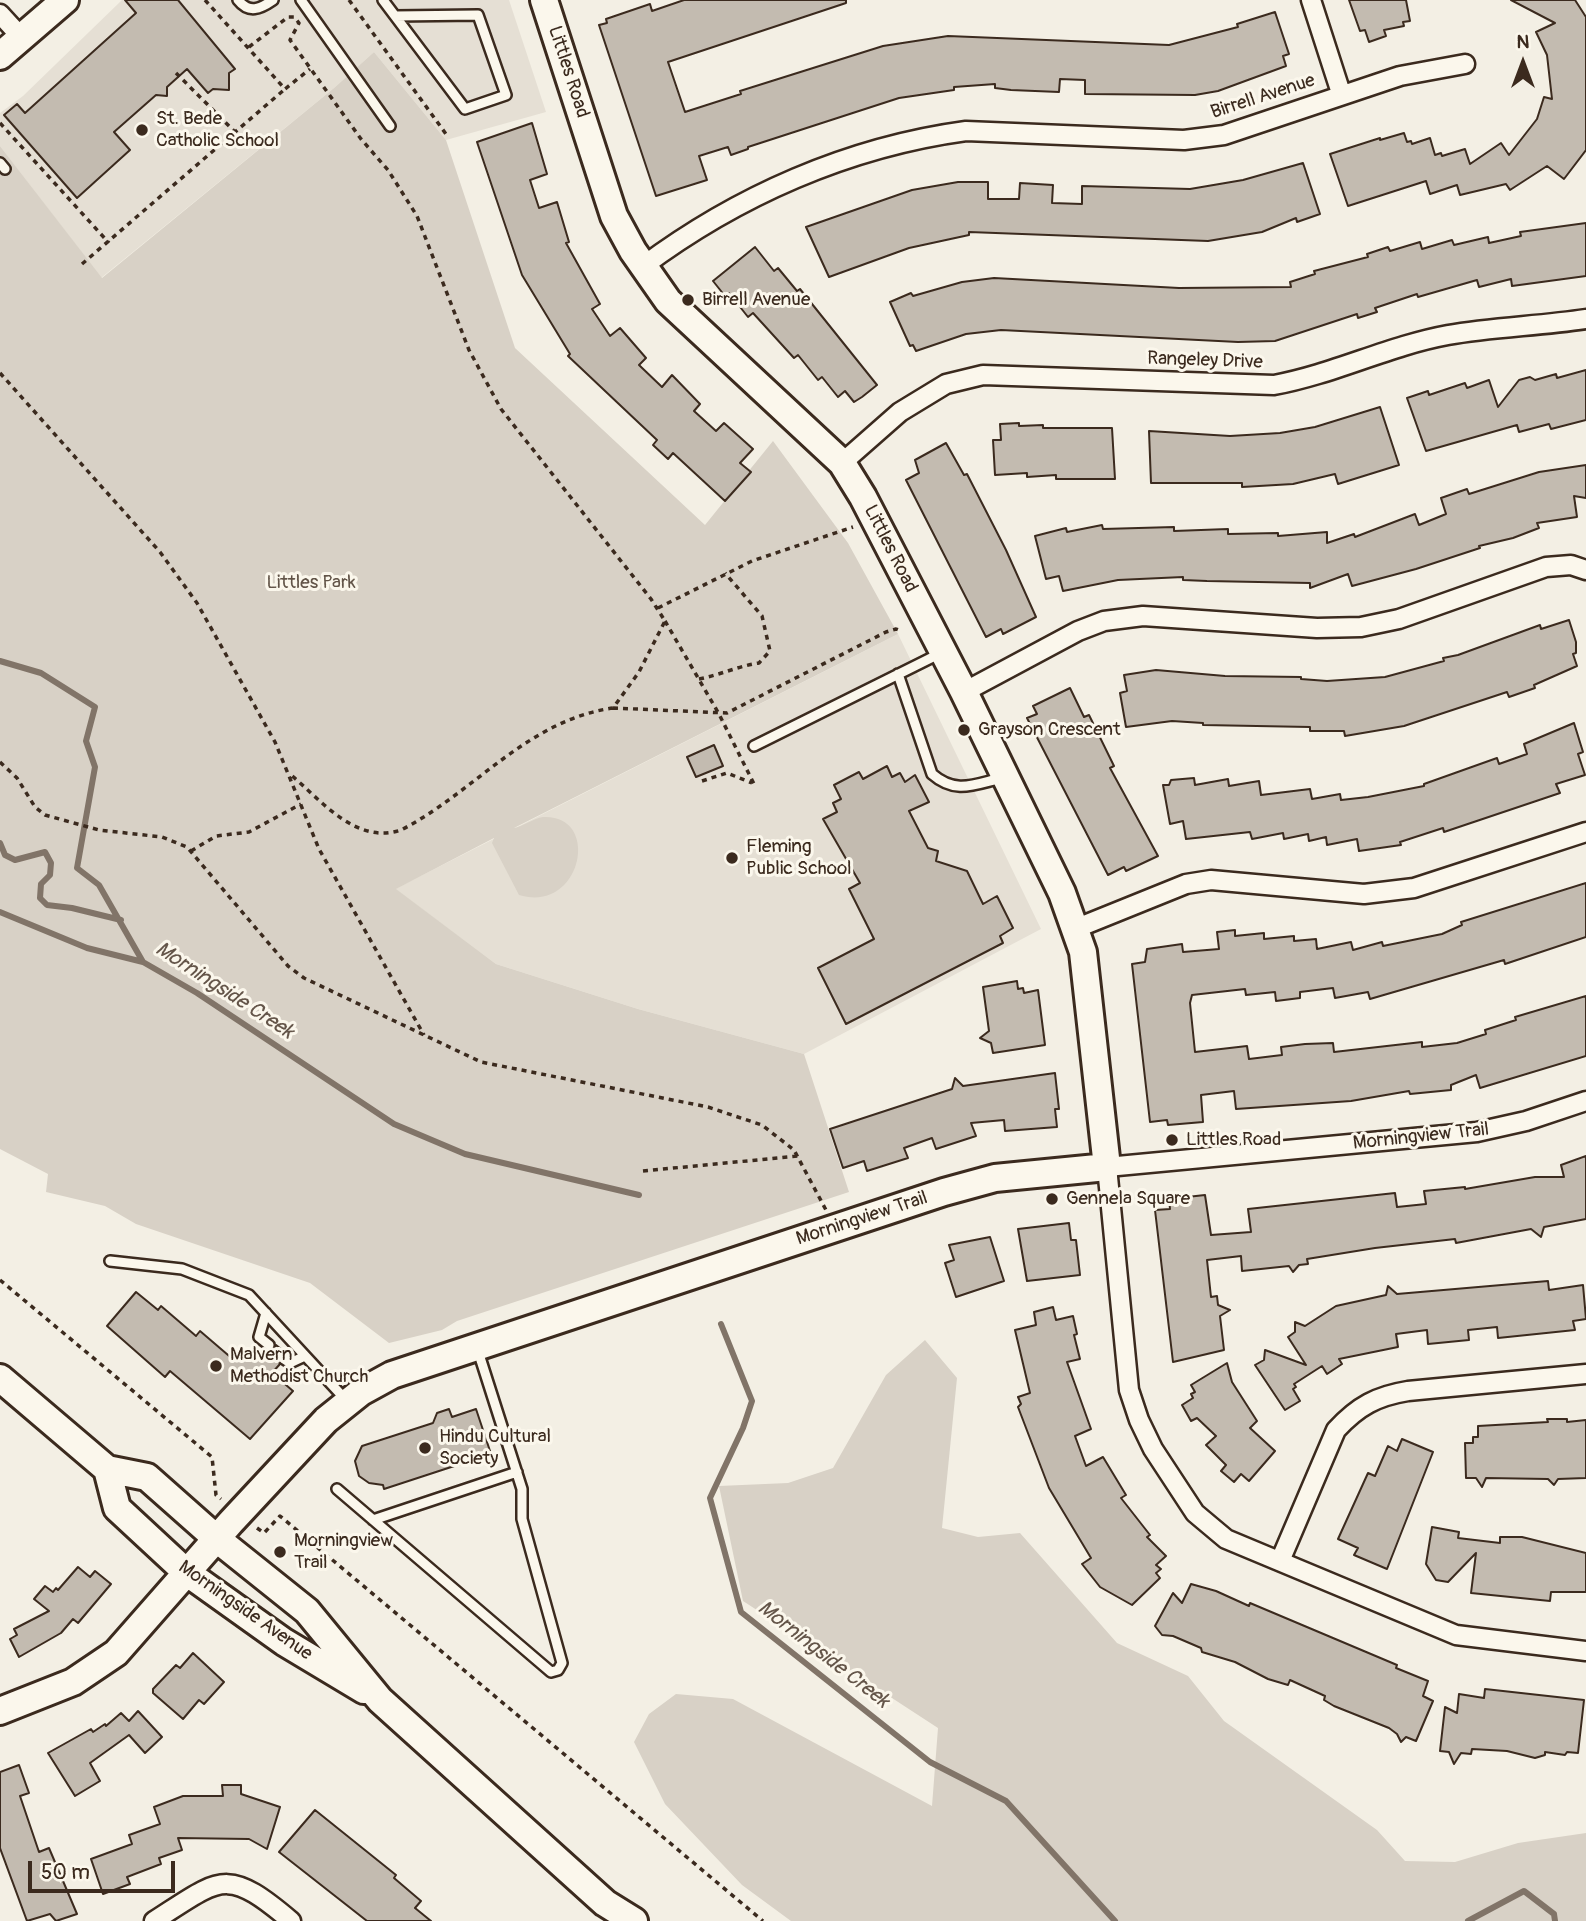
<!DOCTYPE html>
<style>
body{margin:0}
#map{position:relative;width:1586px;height:1921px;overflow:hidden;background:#f3efe4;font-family:Pangolin,sans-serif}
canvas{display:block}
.north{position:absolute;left:1488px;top:28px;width:70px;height:70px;-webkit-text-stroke:5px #fbf7ec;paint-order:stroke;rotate:0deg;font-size:19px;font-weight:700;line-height:28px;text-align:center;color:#3b2a1e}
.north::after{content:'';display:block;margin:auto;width:24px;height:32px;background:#3b2a1e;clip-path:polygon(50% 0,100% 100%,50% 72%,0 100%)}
.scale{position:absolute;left:28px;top:1861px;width:147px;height:32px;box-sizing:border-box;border:4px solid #3b2a1e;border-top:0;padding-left:9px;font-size:21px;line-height:24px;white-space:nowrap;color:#3b2a1e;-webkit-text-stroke:5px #fbf7ec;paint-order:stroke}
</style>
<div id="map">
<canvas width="1586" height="1921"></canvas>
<div class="north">N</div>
<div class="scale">50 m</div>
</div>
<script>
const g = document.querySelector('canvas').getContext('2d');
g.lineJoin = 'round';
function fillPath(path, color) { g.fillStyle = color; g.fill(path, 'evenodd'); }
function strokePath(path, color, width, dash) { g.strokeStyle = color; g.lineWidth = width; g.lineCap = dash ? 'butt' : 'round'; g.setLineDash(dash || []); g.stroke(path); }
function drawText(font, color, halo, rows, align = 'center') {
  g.font = font + ' Pangolin,sans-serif'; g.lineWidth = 6; g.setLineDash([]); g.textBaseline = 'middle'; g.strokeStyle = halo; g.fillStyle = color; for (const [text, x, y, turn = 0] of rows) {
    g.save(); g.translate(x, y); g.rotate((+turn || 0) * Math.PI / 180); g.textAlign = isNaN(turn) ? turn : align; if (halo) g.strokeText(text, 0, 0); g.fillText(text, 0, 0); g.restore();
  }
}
fillPath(new Path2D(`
 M122,0H509L546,112L446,140L374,52L334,88L101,278L0,146V113L23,96Z
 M898,634L1041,929L804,1054L638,1009L496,964L395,889Z`), '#e5dfd4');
fillPath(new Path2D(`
 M374,52L446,140L515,348L705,525L773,441L848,543L898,634L514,828C522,827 534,818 543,817C602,814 582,914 519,895L492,843L494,838L396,889L496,964L638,1009L804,1054L849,1192L457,1321L442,1330L389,1343L310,1283L136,1224L105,1206L46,1192L48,1174L0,1149V146L102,278L334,88Z
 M925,1340L957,1378L942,1528L978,1537L1020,1533L1117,1643L1188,1676L1224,1721L1377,1830L1405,1861L1455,1862L1518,1843L1586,1833V1921H791L742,1885L665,1804L634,1742L649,1714L676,1694L733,1699L932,1806L938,1728L743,1601L719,1486L788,1483L833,1468L886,1375Z`), '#d8d1c6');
strokePath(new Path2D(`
 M0,661L41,673L95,707L86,741L95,767L77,868L99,885L143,962L197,993L394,1124L465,1154L639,1195
 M0,843L5,855L15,860L45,852L51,863L50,875L41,884L40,898L47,905L72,908L121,920
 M0,912L87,948L143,962
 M721,1324L752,1401L743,1428L710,1498L741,1612L930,1762L1006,1801L1115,1921
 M1468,1921L1524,1891L1554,1914L1555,1921`), '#817468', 6);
const building = new Path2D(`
 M125,0H178L235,69L229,73V90L213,89L208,93L187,69L167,87V96L156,95L114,132L130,150L77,198L4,115L17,104L25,113L136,13Z
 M684,0H846V3L668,62L685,112L741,94L740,91L883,46L948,36L1169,45L1238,27L1237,24L1275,12L1289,54L1283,56L1286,66L1218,91L1195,95L1085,94V80L1060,79L1059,92L1011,90L995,88V84L954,87V90L899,98L748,147V149L731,155L728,147L699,156L707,180L656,196L599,25L607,23L606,19L650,4L652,11Z
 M1349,0H1406L1410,21L1403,22L1404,26L1384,30L1386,36L1369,42L1365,30L1360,31Z
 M1511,0H1575L1586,17V150L1564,179L1547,166L1510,190L1506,184L1460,195L1457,185L1430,194L1426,181L1348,206L1330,154L1380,138V140L1404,133L1407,142L1411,141L1412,144L1430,138L1435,155L1441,153L1442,156L1465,149L1470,164L1501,143L1509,155L1537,119L1544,97L1552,99L1547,55L1536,32L1555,23Z
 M532,123L547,174L530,180L539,208L557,202L569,242L566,243L600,304L592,309L610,336L620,328L646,358L639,365L662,387L672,375L700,404L694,411L716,431L724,423L753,449L740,463L751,472L725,501L673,453L668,459L653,445L657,440L568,356L570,354L522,275L477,142Z
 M1303,163L1320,214L1297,222L1296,218L1262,232L1208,241L969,232V235L909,248L829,277L806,227L912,190L958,182H988V199H1019L1020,183L1053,185L1052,203L1082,204V186L1190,189L1243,180Z
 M1586,223V276L1512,286L1511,279L1479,287L1477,280L1418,297L1417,294L1375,308L1377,312L1358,318L1357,314L1275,341L1238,342L1001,330L966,334L916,351L913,345L910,346L890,302L911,293L913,296L962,282L994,278L1179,288L1291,287L1290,282L1315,274L1314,271L1368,257L1367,254L1388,247L1390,251L1420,242L1422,249L1452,240L1454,245L1488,237L1489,243L1521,236L1520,232Z
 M755,247L774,271L778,268L797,291L800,289L877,385L862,397L854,402L845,391L838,397L822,377L818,380L798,355L794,358L753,313L748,317L729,293L725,296L713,281Z
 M1586,370V420L1551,429L1549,424L1519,432L1517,425L1426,451L1407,398L1428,391L1429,395L1465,383L1467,388L1489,380L1498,407L1519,380L1530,377L1535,380L1556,374L1557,378Z
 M1380,407L1399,465L1338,484L1335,474L1293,484L1242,487V483H1151L1149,431L1230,436L1280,433L1315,427Z
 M1019,423V426L1043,425V428H1112L1115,479H1056V475L1027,477V473L995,475L993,440H1001L1000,424Z
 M946,443L964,475L967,474L1006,550L1036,617L1003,634L1001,629L986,637L906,480L919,473L915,460Z
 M1586,465V498L1574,496L1577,517L1537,523L1539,528L1513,538L1479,546L1480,548L1416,569L1352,586L1348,574L1310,588V583L1207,581L1183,580V577L1118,580L1063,591L1059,576L1046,579L1035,536L1066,528L1067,532L1102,525L1103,529L1174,527V531L1228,529V534L1278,533V536L1327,532V543L1354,534L1355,537L1415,514L1419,525L1446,514L1441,498L1467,489L1469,494L1539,472Z
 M1569,620L1576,642V653L1573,654L1577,666L1534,685L1535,688L1509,697L1507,692L1404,726L1345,736L1344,731H1310V727L1203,725V723L1172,721L1126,727L1120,693L1127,691L1124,675L1156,670L1225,676L1301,677V679L1327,681L1385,677L1444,661L1443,658L1458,655L1540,625L1541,629Z
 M1070,688L1084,717L1089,715L1114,766L1110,768L1158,856L1126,871L1124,867L1108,875L1027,718L1037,714L1033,706Z
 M1574,723L1583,752L1578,754L1585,775L1556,784L1560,793L1444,832L1443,828L1400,842L1401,845L1359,851L1357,839L1327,845L1326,837L1309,841L1308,834L1284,839L1283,833L1252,839L1250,832L1186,839L1183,821L1170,824L1163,785H1169L1171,780L1194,778L1195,785L1228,779L1229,786L1259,781L1261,795L1310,789L1312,799L1340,794L1341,800L1368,797L1424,786V784L1497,758L1499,764L1527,754L1524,744Z
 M714,745L723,766L696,777L687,757Z
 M887,766L892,777L900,773L905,782L915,775L929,802L909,811L928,848L938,851L936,861L967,871L983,904L997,896L1013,928L1000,936L1003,943L846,1024L818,968L874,939L849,889L860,883L823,819L837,812L833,803L841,799L834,785L859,772L863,779Z
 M1586,883V937L1505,964L1504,960L1370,999L1368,992L1335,998L1333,988L1300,992V998L1276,1001L1275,992L1246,995L1245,989L1192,995L1190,1003L1195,1052L1247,1046L1249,1059L1282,1055L1281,1047L1305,1044L1333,1043L1334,1052L1422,1042V1047L1457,1043L1486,1034L1485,1030L1516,1020L1515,1017L1586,996V1056L1480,1088L1476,1075L1451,1085V1090L1410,1094L1409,1091L1351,1101L1236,1109L1234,1091L1201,1095L1203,1122L1168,1125L1167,1120L1150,1122L1132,964L1145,962L1147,949L1182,944L1183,952L1219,949L1217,932L1235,930V936L1264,933V939L1294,936V941L1316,939L1317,949L1351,942L1353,950L1382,942L1383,946L1442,934L1462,925L1461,922Z
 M1017,981L1018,989L1023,988L1024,993L1038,990L1045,1045L993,1053L991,1043L980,1038L989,1031L983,987Z
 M1055,1073L1059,1109H1055L1057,1127L1005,1131L1004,1120L971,1123L976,1136L936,1149L932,1138L904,1148L908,1158L867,1171L864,1161L843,1168L830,1129L952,1089L955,1078L963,1086Z
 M1586,1156V1219L1544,1227L1541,1237L1531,1229L1456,1243L1455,1239L1375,1248L1307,1259L1308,1264L1299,1265L1293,1272L1289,1266L1242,1271L1241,1256L1207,1260L1211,1297L1217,1296L1218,1305L1230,1310L1220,1316L1224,1350L1173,1362L1155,1210L1170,1209L1169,1199L1205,1195L1211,1235L1251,1232L1248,1209L1395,1193L1397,1207L1426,1204L1424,1191L1465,1187V1189L1535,1177H1564L1561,1165Z
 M1069,1223L1071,1240H1076L1080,1275L1027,1281L1018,1229Z
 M990,1237L1004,1281L956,1297L945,1263L954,1260L949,1245Z
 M1548,1281L1549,1290L1583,1285L1586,1319L1573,1321L1575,1330L1498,1338L1497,1327L1468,1330L1469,1340L1428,1344L1427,1330L1396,1334L1398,1347L1339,1359L1342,1364L1327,1374L1322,1366L1294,1384L1296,1387L1293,1389L1300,1401L1285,1410L1255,1365L1264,1360L1265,1350L1306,1365L1288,1337L1295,1332V1322L1305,1326L1336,1306L1386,1295L1388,1286L1397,1294Z
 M136,1292L158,1310L161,1306L196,1336L200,1331L235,1361L245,1350L257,1360L265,1351L274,1350L276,1345L285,1352L278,1356L280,1364L272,1373L293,1391L250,1439L170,1371L165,1377L107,1326Z
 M1053,1307L1056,1320L1073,1316L1077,1334L1074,1335L1080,1359L1067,1362L1091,1429L1075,1436L1086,1466L1103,1457L1126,1495L1121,1498L1150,1535L1147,1537L1166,1556L1156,1565L1161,1569L1156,1573L1160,1578L1132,1605L1100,1587L1082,1564L1091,1558L1049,1488L1018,1407L1021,1404L1018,1397L1030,1393L1015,1330L1036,1325L1034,1312Z
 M1227,1363L1232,1382L1257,1421L1250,1428L1275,1451L1249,1481L1241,1474L1234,1482L1221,1471L1226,1465L1206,1445L1216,1436L1197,1418L1191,1421L1182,1405L1193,1398L1191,1394L1195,1392L1191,1385Z
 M449,1409L452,1417L476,1409L491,1454L384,1489L383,1485L369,1483L359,1476L355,1461L362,1446L433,1423L437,1413Z
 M1547,1419H1567V1422L1586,1420V1478L1558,1479L1554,1485L1548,1479L1486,1478L1482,1487L1476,1478H1466L1465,1443H1473V1437H1478V1426L1548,1422Z
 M1402,1439L1433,1452L1387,1569L1354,1555L1358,1548L1338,1539L1368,1473L1375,1476L1388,1446L1397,1451Z
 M1432,1527L1459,1532L1458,1538L1500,1543V1537H1522L1586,1553V1592H1551L1550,1601L1471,1593L1476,1553L1448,1582L1436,1580L1426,1564Z
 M78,1567L90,1577L95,1571L111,1584L78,1623L73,1619L61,1633L19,1657L10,1639L17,1635L14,1629L49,1611L34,1599L45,1586L53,1592L56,1588L58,1590Z
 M1191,1584L1216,1591L1249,1606L1250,1603L1397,1665L1396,1668L1428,1681L1423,1696L1433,1701L1416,1741L1406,1737L1401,1742L1397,1734L1389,1728L1334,1706L1324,1700L1325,1696L1290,1680L1288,1685L1268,1679L1235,1662L1202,1652L1201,1648L1173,1636L1162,1635L1155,1626L1173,1593L1182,1603Z
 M193,1653L224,1682L204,1704L199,1700L183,1719L153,1693V1689L176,1665L180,1668Z
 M1485,1689L1584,1700L1578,1753L1567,1752L1565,1755L1545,1752V1755L1535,1758L1507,1751L1472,1749L1471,1754L1461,1753L1454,1764L1449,1752L1440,1751L1445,1707L1457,1713L1459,1694L1484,1698Z
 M138,1711L162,1737L145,1753L129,1735L90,1763L100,1781L75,1796L48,1753L91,1729L93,1732L105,1724L106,1726L121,1713L129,1721Z
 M19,1765L29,1793L20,1796L39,1852L49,1848L77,1914L56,1921L50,1914L27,1921L0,1848V1772Z
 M222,1785H241V1794L280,1807L267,1849L249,1839L178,1838L182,1850L159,1858L161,1864L127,1877L130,1884L103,1894L91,1859L132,1844L129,1835L160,1824L154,1807L183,1796H223Z
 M315,1810L396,1875L394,1878L421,1901L415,1908L431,1921H367L279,1852Z`);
fillPath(building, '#c3bbb0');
strokePath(building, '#3b2a1e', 2);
const lane = new Path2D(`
 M238,0C249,14 260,9 273,0
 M301,0L390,126
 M383,0L465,109L506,95L478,15L395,16
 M0,163L5,169
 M898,674L932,774C956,795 975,784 1002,778
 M754,746L941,653
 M110,1261L182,1269L249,1295L346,1400
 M266,1313L259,1337L269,1345
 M284,1359L290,1363L305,1356
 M337,1489L551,1672L558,1670L562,1663L522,1519V1489L478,1351
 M373,1520L517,1472`);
const street = new Path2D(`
 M1311,0L1341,93
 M0,14L22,38
 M642,267C737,196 848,147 966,131L1184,140L1224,135L1400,76L1465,64
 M842,463L900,412L946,384L983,375L1274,385C1334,374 1388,346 1448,335C1493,327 1540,326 1586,319
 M964,692L1078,631L1104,621L1143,616L1317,628L1361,627L1399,619L1546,567L1571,565L1586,570
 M1077,928L1186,884L1211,880L1364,894L1414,888L1586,832
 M1586,1101L1526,1121L1477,1132L1107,1167L1129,1390L1139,1420L1153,1449L1195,1513L1226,1539L1456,1635L1586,1651
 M1280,1561L1336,1430C1358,1406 1377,1396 1408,1391L1586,1374
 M154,1921C221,1878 226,1866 291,1921`);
const secondary = new Path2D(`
 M0,56L65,0
 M0,1378L107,1469L147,1477L217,1539L307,1611L380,1700L605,1903L634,1921
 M107,1469L117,1508L186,1572L284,1642L364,1690
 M0,1711L73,1682L116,1653L231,1522L326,1420L361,1392L392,1375L944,1192L995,1178L1107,1167L1083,952L1062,893L964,692L863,497L842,463L668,301L633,251L614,216L544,0`);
strokePath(lane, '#3b2a1e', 14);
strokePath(street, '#3b2a1e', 23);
strokePath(secondary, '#3b2a1e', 32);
strokePath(new Path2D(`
 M205,0L285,89L310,69
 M349,0L446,134
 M249,47L288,17H294L299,23L290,40L361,139L388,170L417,216L469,350L501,409L651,599L665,621L639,672L613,708C527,720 475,792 401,830C356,845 322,801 291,775
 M176,73L234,131
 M0,123L109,243
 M82,264L285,89
 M0,373L160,552L197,603L275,742L319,849L424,1035
 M658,608L752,561L853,527
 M665,621L719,714L754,784
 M699,679C720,675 738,666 759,663L770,651L762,616L725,573
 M613,708L727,713L886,632L896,629L901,631
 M0,762L17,778L35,807L45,815L99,830L162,837L187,847L288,966L304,978L481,1062L708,1107L762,1125L794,1150L826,1210
 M702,781L727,773L752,783
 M191,851L216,836L249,832L301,804
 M643,1171L798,1156
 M0,1280L212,1457L216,1495L221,1499
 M257,1528L264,1533L280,1516L763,1921`), '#3b2a1e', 3.5, [5, 5]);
strokePath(lane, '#fbf7ec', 9);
strokePath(street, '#fbf7ec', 18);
strokePath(secondary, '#fbf7ec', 26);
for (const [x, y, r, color] of [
 [142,130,7,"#3b2a1e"],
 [688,300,7,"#3b2a1e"],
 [964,730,7,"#3b2a1e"],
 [732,858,7,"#3b2a1e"],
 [1172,1140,7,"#3b2a1e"],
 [1052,1199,7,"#3b2a1e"],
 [216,1366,7,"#3b2a1e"],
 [425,1448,7,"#3b2a1e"],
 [280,1552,7,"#3b2a1e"]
]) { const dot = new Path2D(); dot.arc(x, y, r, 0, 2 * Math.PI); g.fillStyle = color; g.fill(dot); strokePath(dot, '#fbf7ec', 2.5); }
drawText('19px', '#3b2a1e', '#fbf7ec', [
 ["Littles Road",568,72,72],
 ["Birrell Avenue",1263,97,-18],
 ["Rangeley Drive",1205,361,2],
 ["Littles Road",890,549,63],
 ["Morningview Trail",1421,1137,-6],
 ["Morningview Trail",862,1219,-18],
 ["Morningside Avenue",245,1611,35]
]);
drawText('19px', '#3b2a1e', '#fbf7ec', [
 ["St. Bede",156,119],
 ["Catholic School",156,141],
 ["Birrell Avenue",702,300],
 ["Grayson Crescent",978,730],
 ["Fleming",746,847],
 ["Public School",746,869],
 ["Littles Road",1186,1140],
 ["Gennela Square",1066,1199],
 ["Malvern",230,1355],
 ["Methodist Church",230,1377],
 ["Hindu Cultural",439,1437],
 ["Society",439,1459],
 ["Morningview",294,1541],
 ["Trail",294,1563]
], 'left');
drawText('19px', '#625448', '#fbf7ec', [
 ["Littles Park",311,583]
]);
drawText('italic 21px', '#645549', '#fbf7ec', [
 ["Morningside Creek",224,991,33],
 ["Morningside Creek",823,1655,38]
]);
</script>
